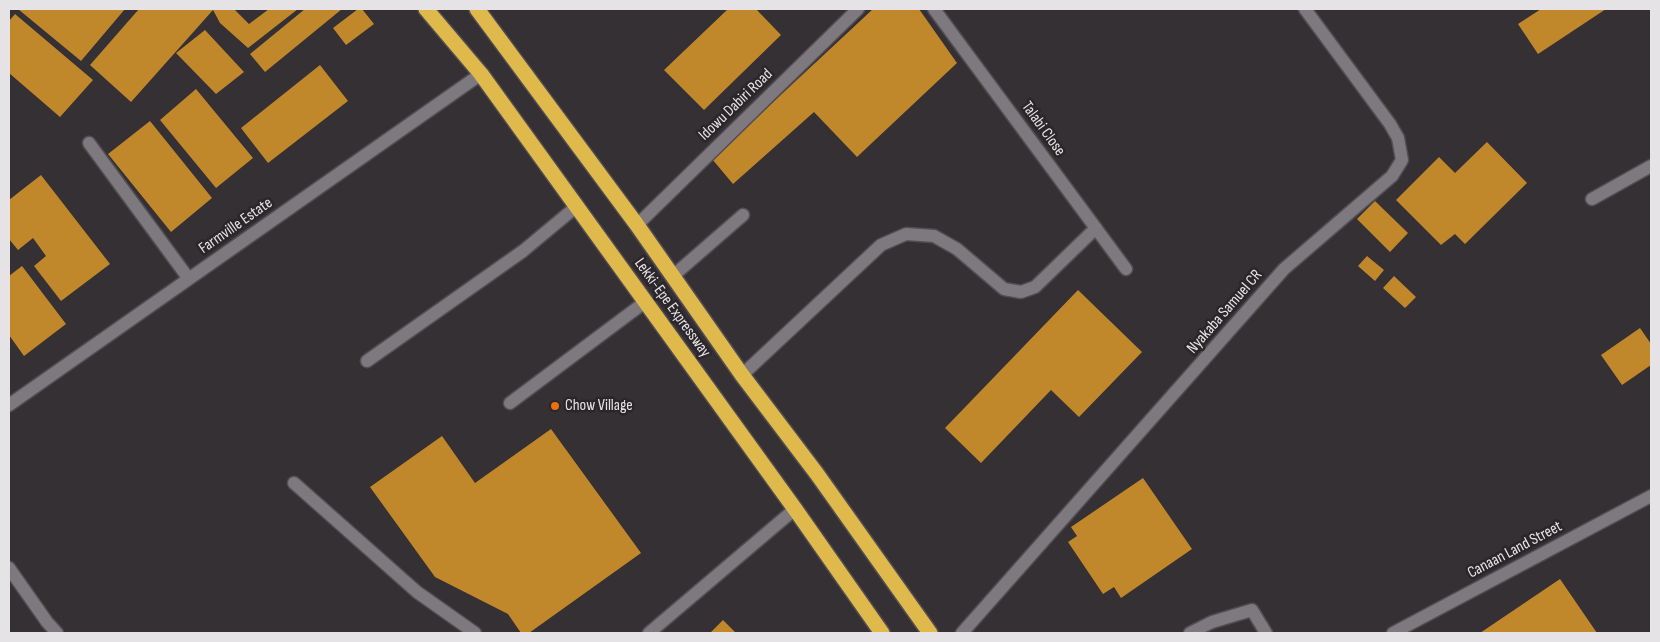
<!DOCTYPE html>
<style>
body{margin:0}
#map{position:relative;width:1660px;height:642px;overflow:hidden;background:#343034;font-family:"Sofia Sans Condensed",sans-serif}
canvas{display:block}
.frame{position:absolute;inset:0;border:10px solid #e6e3e6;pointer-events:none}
</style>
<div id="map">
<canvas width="1660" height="642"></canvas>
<div class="frame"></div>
</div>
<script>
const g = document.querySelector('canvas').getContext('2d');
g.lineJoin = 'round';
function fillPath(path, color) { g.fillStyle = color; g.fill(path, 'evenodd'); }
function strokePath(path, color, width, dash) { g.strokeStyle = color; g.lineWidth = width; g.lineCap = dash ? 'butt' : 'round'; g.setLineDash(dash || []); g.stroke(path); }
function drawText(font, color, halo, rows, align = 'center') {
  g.font = font + ' "Sofia Sans Condensed",sans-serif'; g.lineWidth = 5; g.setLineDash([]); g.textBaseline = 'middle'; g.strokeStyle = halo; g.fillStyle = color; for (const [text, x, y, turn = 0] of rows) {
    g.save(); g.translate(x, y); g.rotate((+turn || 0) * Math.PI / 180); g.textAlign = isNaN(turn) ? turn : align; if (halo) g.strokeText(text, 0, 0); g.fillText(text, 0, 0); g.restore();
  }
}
fillPath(new Path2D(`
 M18,9H125L81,61Z
 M139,9H234L249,24L269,9H298L248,48L220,23L213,10L131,102L90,65Z
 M305,9H342L265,72L250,54Z
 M358,9H362L374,24L346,45L333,28Z
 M728,9H756L781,35L704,110L664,70Z
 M873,9H919L957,63L857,157L814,112L733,184L712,159Z
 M1541,9H1606L1538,54L1518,24Z
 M15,14L93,80L60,117L9,73V21Z
 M205,30L244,72L216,94L176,53Z
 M320,65L348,101L268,163L241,128Z
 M196,89L253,158L216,188L160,120Z
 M150,121L212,198L171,232L108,154Z
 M1487,142L1527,183L1465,244L1455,234L1441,245L1396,200L1439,157L1455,173Z
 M41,175L110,264L61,301L34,266L46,256L33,238L18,250L9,239V200Z
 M1375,201L1408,233L1390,252L1357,219Z
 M1367,256L1384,270L1375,281L1358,266Z
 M22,266L66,324L24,356L9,335V276Z
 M1394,276L1416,297L1405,308L1383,288Z
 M1078,290L1142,352L1079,417L1051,390L981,463L945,428Z
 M1640,328L1651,344V365L1622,385L1601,355Z
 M551,429L641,553L529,633H521L508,614L435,577L370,487L442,436L475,483Z
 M1143,478L1192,549L1121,598L1114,587L1103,594L1068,542L1077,536L1071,527Z
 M1560,579L1597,633H1480Z
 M723,620L736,633H710Z`), '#c0882b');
const minor = new Path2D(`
 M934,9L1126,269
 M89,143L189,279
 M1592,199L1651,166
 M637,225L858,9
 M674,275L743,215
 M367,361L523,251L577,206
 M742,375L881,245L906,234L934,236L957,249L1004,289L1021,292L1035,287L1096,228
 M510,403L645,302
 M9,405L481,74
 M294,483L417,592L475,633
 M9,568L47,622L57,633
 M649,633L795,509
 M962,633L1284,269L1392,176L1402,160L1398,138L1390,124L1305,9
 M1190,633L1212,622L1252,610L1266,633
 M1393,633L1651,496`);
const highway = new Path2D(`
 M426,9L481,74L795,509L882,633
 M477,9L637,225L742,375L817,474L930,633`);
strokePath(minor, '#514d51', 15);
strokePath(highway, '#514d51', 18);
strokePath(minor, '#7d797e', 12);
strokePath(highway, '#dfb94b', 15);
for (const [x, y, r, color] of [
 [555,406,5,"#e8710a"]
]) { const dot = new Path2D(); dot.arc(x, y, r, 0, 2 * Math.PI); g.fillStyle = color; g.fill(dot); strokePath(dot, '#2a262a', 2); }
drawText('16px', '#e6e3e6', '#2a262a', [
 ["Idowu Dabiri Road",736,105,-44],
 ["Talabi Close",1043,129,54],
 ["Farmville Estate",236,226,-35],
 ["Lekki-Epe Expressway",672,308,54],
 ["Nyakaba Samuel CR",1225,312,-49],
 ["Canaan Land Street",1515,550,-28]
]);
drawText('16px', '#e6e3e6', '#2a262a', [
 ["Chow Village",565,406]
], 'left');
</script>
